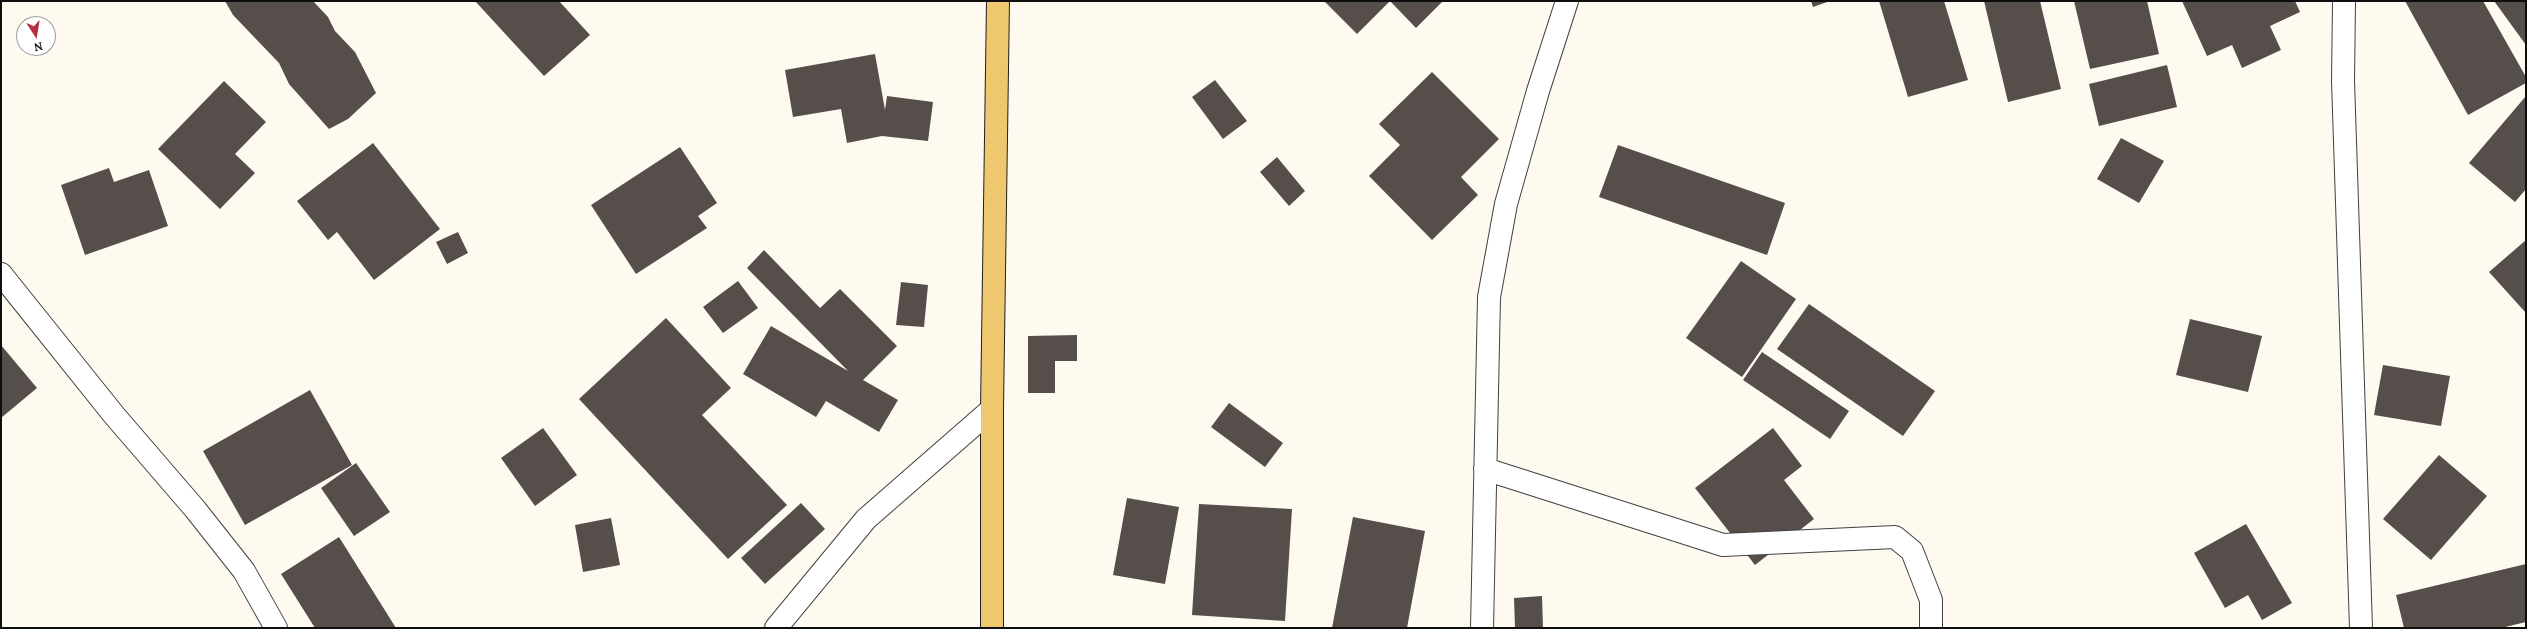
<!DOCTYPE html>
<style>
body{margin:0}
#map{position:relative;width:2527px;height:629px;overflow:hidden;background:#fefaf0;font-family:Lora,serif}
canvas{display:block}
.frame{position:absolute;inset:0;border:2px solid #0e0e0e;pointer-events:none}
.north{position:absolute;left:16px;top:16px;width:40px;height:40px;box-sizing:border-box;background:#fff;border:1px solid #9f9f9f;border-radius:50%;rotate:168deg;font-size:11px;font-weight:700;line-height:16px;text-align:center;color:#0e0e0e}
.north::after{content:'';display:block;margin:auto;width:14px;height:18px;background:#b52f3e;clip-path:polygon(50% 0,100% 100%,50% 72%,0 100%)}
</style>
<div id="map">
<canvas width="2527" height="629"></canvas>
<div class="frame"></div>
<div class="north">N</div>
</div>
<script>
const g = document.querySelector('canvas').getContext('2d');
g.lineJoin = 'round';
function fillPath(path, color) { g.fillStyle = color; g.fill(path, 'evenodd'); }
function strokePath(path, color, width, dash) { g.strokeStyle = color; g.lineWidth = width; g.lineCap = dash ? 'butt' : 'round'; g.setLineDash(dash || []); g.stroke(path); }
fillPath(new Path2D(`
 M225,1H313L328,17L335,31L355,52L376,93L348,119L329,129L289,84L279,63L233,15Z
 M475,1H559L590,35L544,76Z
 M1324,1H1443L1416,28L1390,1L1357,34Z
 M1811,1H1830L1813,7Z
 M1879,1H1944L1968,80L1908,97Z
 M1984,1H2040L2061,89L2008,102Z
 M2074,1H2147L2159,54L2090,69Z
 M2182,1H2295L2300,12L2270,26L2281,50L2242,68L2232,45L2207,56Z
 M2405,1H2483L2526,77V83L2468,115Z
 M2494,1H2526V45Z
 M875,54L885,110L887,96L933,102L928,141L882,136L847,143L841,109L793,117L785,70Z
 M2167,65L2177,107L2099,126L2089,84Z
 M1432,72L1499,139L1461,177L1478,195L1432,240L1369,176L1400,145L1379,124Z
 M1215,80L1247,121L1223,139L1192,97Z
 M224,81L266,122L235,154L255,173L220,209L158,149Z
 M2526,96V189L2515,202L2469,163Z
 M2121,138L2164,161L2139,203L2097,179Z
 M373,143L440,229L374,280L337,232L328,240L297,201Z
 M1618,145L1785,203L1767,255L1599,197Z
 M680,147L717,203L698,216L707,228L636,274L591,205Z
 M1277,157L1305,191L1289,206L1260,172Z
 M109,168L114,182L149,170L168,226L85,255L61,185Z
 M458,232L468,253L447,264L436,242Z
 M2526,240V313L2489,272Z
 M764,250L820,308L840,289L897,346L863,380L898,400L879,432L826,401L816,417L743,374L771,326L848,371L747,268Z
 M1741,261L1796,299L1742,377L1686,338Z
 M738,281L758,308L723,333L703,307Z
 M901,282L928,285L924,327L896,325Z
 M1809,304L1935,391L1903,436L1777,349Z
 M666,318L731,388L702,415L787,505L728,559L579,399Z
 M2190,319L2262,336L2248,392L2176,375Z
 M1077,335V361H1055V393H1028V336Z
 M1,345L37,388L1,418Z
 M1762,352L1849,411L1830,439L1743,380Z
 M2383,365L2450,376L2441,426L2374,415Z
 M310,390L352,465L245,525L203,451Z
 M1229,403L1283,443L1265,467L1211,427Z
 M543,428L577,475L535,506L501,458Z
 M1773,428L1802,466L1784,480L1814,519L1755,565L1695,488Z
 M2439,455L2487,496L2431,560L2383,519Z
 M356,463L390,512L354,536L321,488Z
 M1127,498L1179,507L1165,584L1113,575Z
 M801,503L825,529L765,584L741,558Z
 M1199,504L1292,509L1285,621L1192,615Z
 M1353,517L1425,531L1407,628H1332Z
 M611,518L620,565L583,572L575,525Z
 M2246,524L2292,603L2262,620L2248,595L2225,608L2194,553Z
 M339,537L396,628H315L281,574Z
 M2526,564V622L2501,628H2404L2396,595Z
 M1542,596L1543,628H1515L1514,598Z`), '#564e4b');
const minor = new Path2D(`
 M2344,1L2343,81L2361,628
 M1,274L114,415L195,509L244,571L276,628
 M1485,469L1723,545L1895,537L1912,551L1931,600V628
 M776,628L866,519L992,409
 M1482,628L1489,297L1506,204L1538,91L1567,1`);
const major = new Path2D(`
 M992,628V409L998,1`);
strokePath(minor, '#414141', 24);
strokePath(major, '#1f1f1f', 24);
strokePath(minor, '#fff', 22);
strokePath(major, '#efc76f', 22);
</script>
